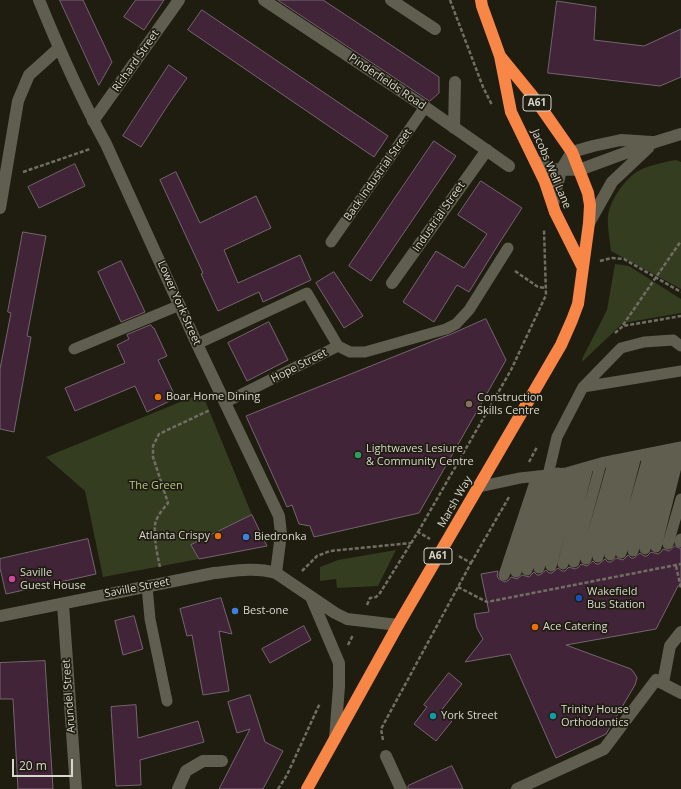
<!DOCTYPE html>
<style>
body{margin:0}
#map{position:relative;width:681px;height:789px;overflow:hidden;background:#1f1c10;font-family:"Open Sans",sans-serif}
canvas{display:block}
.scale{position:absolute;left:12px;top:759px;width:61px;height:18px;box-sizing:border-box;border:2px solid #d8d7cf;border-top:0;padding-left:5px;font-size:12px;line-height:14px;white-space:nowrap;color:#d8d7cf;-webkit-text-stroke:3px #1f1c10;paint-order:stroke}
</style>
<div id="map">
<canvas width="681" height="789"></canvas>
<div class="scale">20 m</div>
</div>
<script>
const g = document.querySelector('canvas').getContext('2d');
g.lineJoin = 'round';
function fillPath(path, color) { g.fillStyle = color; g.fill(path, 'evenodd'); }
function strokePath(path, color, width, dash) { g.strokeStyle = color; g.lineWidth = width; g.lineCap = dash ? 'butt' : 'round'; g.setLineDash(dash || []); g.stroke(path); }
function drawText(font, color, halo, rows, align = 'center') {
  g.font = font + ' "Open Sans",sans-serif'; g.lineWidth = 3.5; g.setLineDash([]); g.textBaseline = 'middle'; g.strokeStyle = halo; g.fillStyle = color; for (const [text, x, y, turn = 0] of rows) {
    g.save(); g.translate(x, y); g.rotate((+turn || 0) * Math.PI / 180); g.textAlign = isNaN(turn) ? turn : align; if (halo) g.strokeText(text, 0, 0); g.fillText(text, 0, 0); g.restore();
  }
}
fillPath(new Path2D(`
 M676,160L681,162V289L611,251C610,240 607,227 608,217C609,202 623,182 635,173C645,166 664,162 676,160Z
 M615,264L629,266L681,299V313L623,323L583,361L582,359L607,310Z
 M202,393L252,515L192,545L199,559L103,577L85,491L46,457Z
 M396,550L378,586L337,588L336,579L320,581V567L338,560Z`), '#353d20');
const building = new Path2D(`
 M60,0H83L112,62L99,85Z
 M136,0H164L144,30L124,17Z
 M278,0H323L439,77V93L430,101Z
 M557,1L596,7L594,40L644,46L681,29V77L660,86L548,73Z
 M202,10L388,136L374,157L188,30Z
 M169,65L187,78L168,105L141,147L123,136Z
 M434,141L456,156L371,281L349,266Z
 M75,164L85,186L39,208L28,187Z
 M176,172L200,223L256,196L271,228L224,250L238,283L300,255L311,280L263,302L259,292L218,311L201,274L203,273L160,180Z
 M481,181L522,208L498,245L469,292L457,285L434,322L403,302L436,251L464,268L487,234L458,215Z
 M23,232L46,236L27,336L31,337L14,432L0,429V369L11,313L8,312Z
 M121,261L145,312L121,322L98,272Z
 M334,272L363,316L344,328L316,283Z
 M486,319L506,360L419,513L314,537L310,526L299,524L292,505L287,507L246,416L438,339L449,335Z
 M269,322L288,360L247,381L228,343Z
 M151,325L153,328H154L167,356L158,360L176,398L147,412L135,386L75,411L65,388L125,363L117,345L129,339L127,335Z
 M252,515L267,546L199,559L191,545Z
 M88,539L96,574L6,594L0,568V559Z
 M675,546L681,549V586H678L656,629L566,645L631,669L635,674L637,678L635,685L606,734L556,758L510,654L465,662L483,639L477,628L474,614L489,612L481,574L498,571L497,576L499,579L505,582L509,580L511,577L517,579L522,575L529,577L534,572L537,575H540L546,570L549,573H552L558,568L562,571H565L569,567L575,569L579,567L581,564L587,566L593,561L596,564H599L605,559L608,562H611L616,558L623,560L628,555L631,558H634L640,553L644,556H647L651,552L658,554L661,552L663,549L669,551Z
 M221,598L232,634L219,631L229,691L203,695L192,635L187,636L180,609Z
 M134,616L143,649L123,655L115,621Z
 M304,626L311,640L270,663L262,649Z
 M45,661L53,789H18L13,699H0V663Z
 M449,673L462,684L440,712L452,721L436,741L414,724L427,707L424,705Z
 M250,695L265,742L283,751L263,789H219L250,729L237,733L228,702Z
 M136,705L138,738L198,721L204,742L140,760L141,785L116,786L111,707Z
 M452,766L463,789H408V786Z`);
fillPath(building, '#422439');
strokePath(building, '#74656f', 1);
strokePath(new Path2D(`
 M450,0L483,87L492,105
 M23,172L90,149
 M600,261L612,258L624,259L681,292
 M515,271L538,287L546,288
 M623,325L681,241
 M615,333L623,326L681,316
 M529,462L537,447
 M418,532L511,370L546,295L544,229
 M471,563L509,497
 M676,566L681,588
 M160,567C157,554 154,539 155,525C156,517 163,509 168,503L153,457V446L159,434L210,410
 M302,571L317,556L330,551L411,543
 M458,587L487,602L681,564
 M367,605L370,598L376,597L380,593L418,532L430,539
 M348,645L353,635
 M383,740L381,729L471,563L457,555
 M278,789L287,775L320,703`), '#716e64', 2.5, [4, 2]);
strokePath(new Path2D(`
 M331,242L425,107
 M197,344L307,293L338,346L226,402
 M338,346L350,352H365L446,329L456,324L469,310L508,248
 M74,349L180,305
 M583,387L621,348L644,342L673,340L681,346
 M478,487L520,478L566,473L601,463L681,447
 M680,542L681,539
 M668,544L681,499
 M656,547L681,447
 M645,549L670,449
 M633,551L660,452
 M621,553L649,454
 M610,555L636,456
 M598,557L625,459
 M586,559L614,460
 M574,562L601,463
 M563,564L588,467
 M551,566L576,470
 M539,568L566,473
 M527,570L558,473
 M516,572L548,475L557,437L583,387L681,371
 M504,575L537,476
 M147,586L150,619L167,701`), '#605e4f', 11);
strokePath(new Path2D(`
 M39,0C59,49 80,97 106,144L197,344L279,516L281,534L276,573
 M264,0L425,107L509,166
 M391,0L435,29
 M93,121L179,0
 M454,128L455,82
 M535,161L552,169L579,170L655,142L681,134
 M553,204L561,170L572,152L593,146L621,140L652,142
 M0,208L18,101L29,75L59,48
 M589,223L612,182L648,148
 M392,283L487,150
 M63,604L76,789
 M663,683L670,646L681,632
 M386,756L401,789
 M178,789L186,771L203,761H222
 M517,789L604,749L656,680L681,693`), '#605e4f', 12);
strokePath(new Path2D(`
 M311,597L339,663V686L335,739
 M0,616L214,573C234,571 255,567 276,573L335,613L347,619L398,625`), '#605e4f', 12);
strokePath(new Path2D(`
 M481,0L482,6L500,56L511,112L545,182L555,212L582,266
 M307,789L398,625L561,345L572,320L578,304L589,223L590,205L588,193L572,152L535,99L500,56`), '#f88647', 12);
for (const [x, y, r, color] of [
 [158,397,4,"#e8710a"],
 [469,404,4,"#8d6e63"],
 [358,455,4,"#2e9e5b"],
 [218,536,4,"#e8710a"],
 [246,537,4,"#3f7fe0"],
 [12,579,4,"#d1479c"],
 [579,598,4,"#1a4fb4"],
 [235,611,4,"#3f7fe0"],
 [535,627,4,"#e8710a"],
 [433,716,4,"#0f9aa8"],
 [553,716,4,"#0f9aa8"]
]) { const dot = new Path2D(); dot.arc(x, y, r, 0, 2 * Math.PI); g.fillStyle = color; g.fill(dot); strokePath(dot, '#1f1c10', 1.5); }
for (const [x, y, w] of [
 [537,103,28],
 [438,556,28]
]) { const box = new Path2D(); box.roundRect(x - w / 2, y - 8, w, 16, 3); g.fillStyle = '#1f1c10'; g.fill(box); strokePath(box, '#d8d7cf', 1); }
drawText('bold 10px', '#d8d7cf', null, [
 ["A61",537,103],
 ["A61",438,556]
]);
drawText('11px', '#d8d7cf', '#1f1c10', [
 ["Richard Street",136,61,-55],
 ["Pinderfields Road",387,82,34],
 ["Jacobs Well Lane",551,169,67],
 ["Back Industrial Street",378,175,-55],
 ["Industrial Street",439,217,-55],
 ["Lower York Street",179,303,66],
 ["Hope Street",299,366,-27],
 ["Marsh Way",455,502,-60],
 ["Saville Street",137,588,-11],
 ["Arundel Street",69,696,-94]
]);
drawText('11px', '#d8d7cf', '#1f1c10', [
 ["Boar Home Dining",166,397],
 ["Construction",477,398],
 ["Skills Centre",477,411],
 ["Lightwaves Lesiure",366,449],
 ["& Community Centre",366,462],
 ["Atlanta Crispy",210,536,"right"],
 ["Biedronka",254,537],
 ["Saville",20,573],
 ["Guest House",20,586],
 ["Wakefield",587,592],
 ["Bus Station",587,605],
 ["Best-one",243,611],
 ["Ace Catering",543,627],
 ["Trinity House",561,710],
 ["Orthodontics",561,723],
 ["York Street",441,716]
], 'left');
drawText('11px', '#b6c788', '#1f1c10', [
 ["The Green",156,486]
]);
</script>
